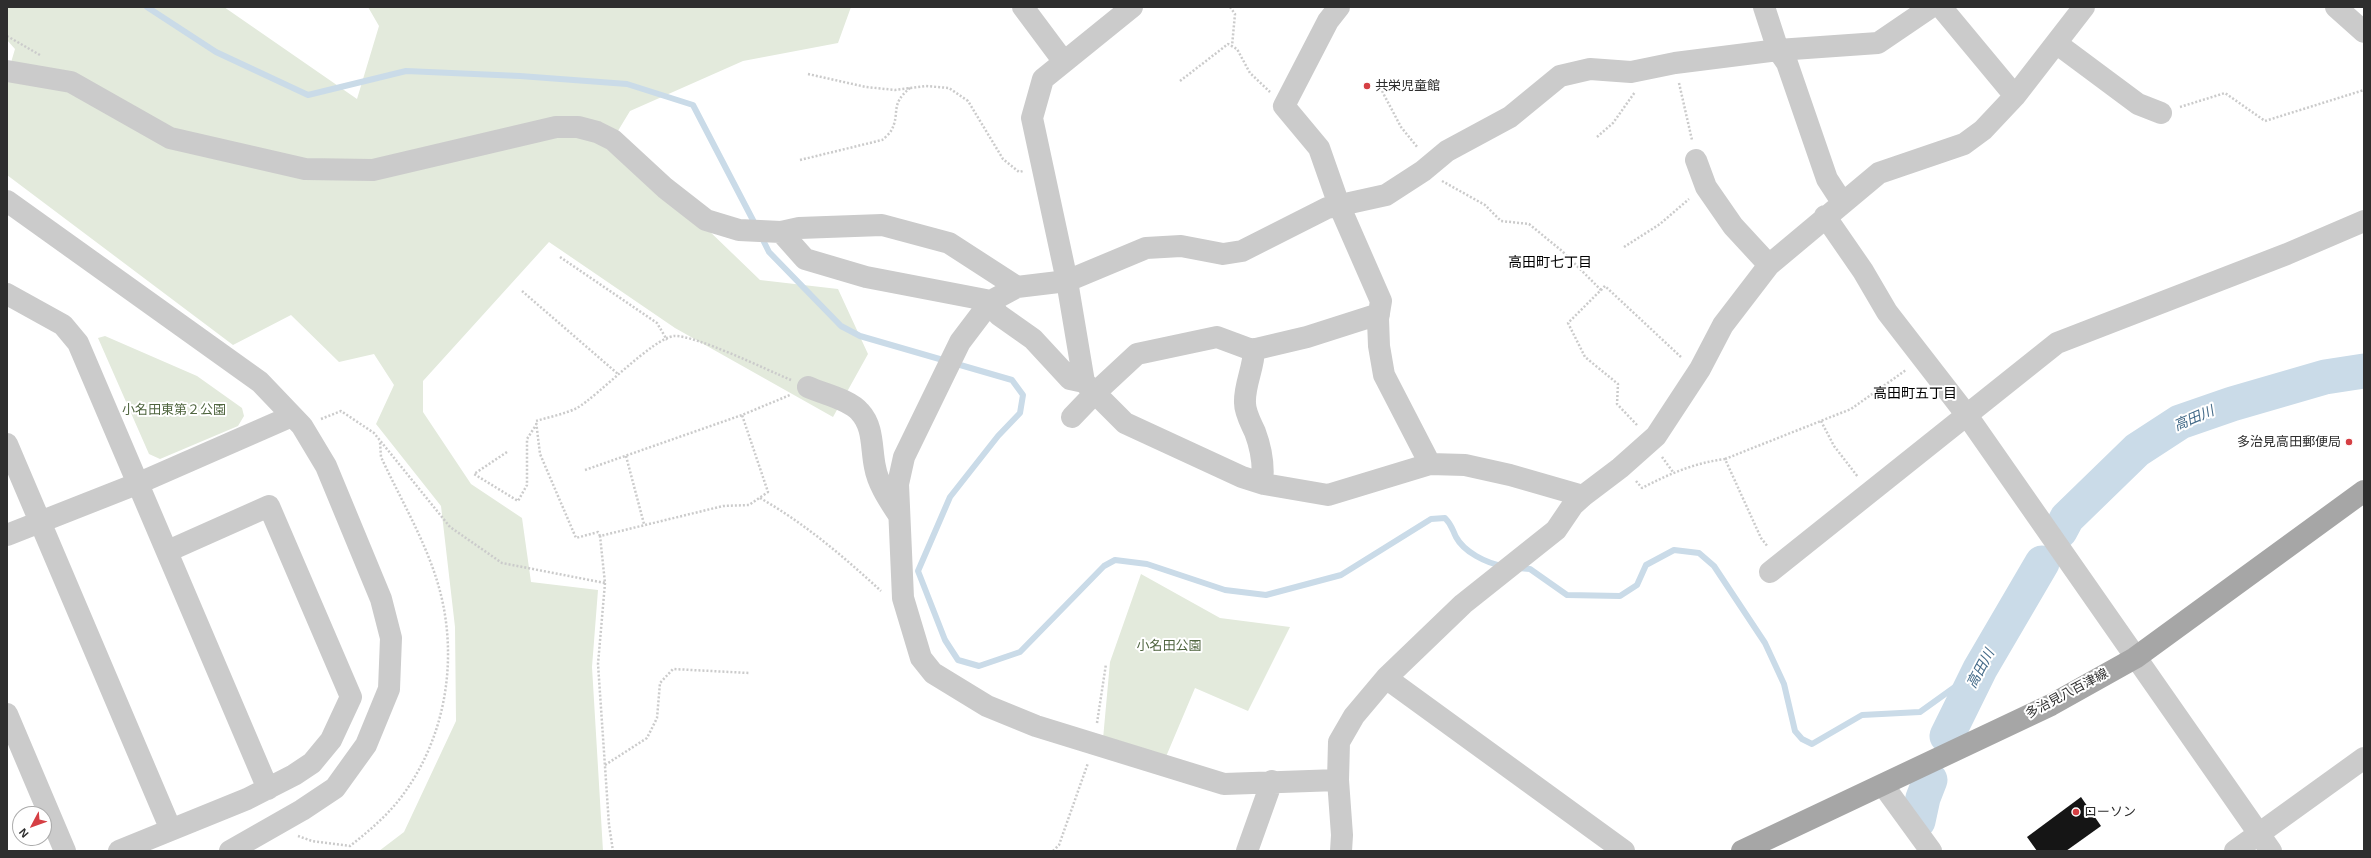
<!DOCTYPE html>
<meta charset="utf-8">
<style>
body{margin:0}
#map{position:relative;width:2371px;height:858px;overflow:hidden;background:#fff;font-family:Arial,sans-serif}
canvas{display:block}
.frame{position:absolute;inset:0;border:8px solid #2e2e2e;pointer-events:none}
.north{position:absolute;left:12px;top:806px;width:40px;height:40px;box-sizing:border-box;background:#fff;border:1px solid #ababab;border-radius:50%;rotate:229deg;font-size:11px;font-weight:700;line-height:16px;text-align:center;color:#2e2e2e}
.north::after{content:'';display:block;margin:auto;width:14px;height:18px;background:#d53f44;clip-path:polygon(50% 0,100% 100%,50% 72%,0 100%)}
</style>
<div id="map">
<canvas width="2371" height="858"></canvas>
<div class="frame"></div>
<div class="north">N</div>
</div>
<script>
const g = document.querySelector('canvas').getContext('2d');
g.lineJoin = 'round';
function fillPath(path, color) { g.fillStyle = color; g.fill(path, 'evenodd'); }
function strokePath(path, color, width, dash) { g.strokeStyle = color; g.lineWidth = width; g.lineCap = dash ? 'butt' : 'round'; g.setLineDash(dash || []); g.stroke(path); }
function drawText(font, color, halo, rows, align = 'center') {
  g.font = font + ' Arial,"Noto Sans JP",sans-serif'; g.lineWidth = 4; g.setLineDash([]); g.textBaseline = 'middle'; g.strokeStyle = halo; g.fillStyle = color; for (const [text, x, y, turn = 0] of rows) {
    g.save(); g.translate(x, y); g.rotate((+turn || 0) * Math.PI / 180); g.textAlign = isNaN(turn) ? turn : align; if (halo) g.strokeText(text, 0, 0); g.fillText(text, 0, 0); g.restore();
  }
}
fillPath(new Path2D(`
 M7,7H224L357,99L379,26L368,7H851L838,43L743,61L630,111L607,149L704,226L760,280L838,289L868,354L833,417L675,328L549,242L423,381V412L471,484L522,518L531,582L598,590L592,667L603,851H379L404,832L456,721L455,627L441,506L376,424L394,385L374,354L339,362L291,315L233,345L7,175V76L15,49L7,40Z
 M105,336L197,376L242,408L244,416L238,426L160,459L149,454L98,338Z
 M1141,574L1220,618L1290,627L1248,711L1195,688L1165,759L1103,739L1110,662Z`), '#e3eadc');
strokePath(new Path2D(`
 M147,7L216,52L308,95L406,71L520,76L627,84L693,105L756,226
 M761,236L769,252L841,326L860,336L1012,380L1023,395L1020,413L998,436L950,497L918,571L945,640L958,660L979,666L1020,652L1104,566L1115,560L1147,564L1225,590L1266,595L1341,575L1431,519L1445,518C1452,525 1452,529 1456,537C1464,552 1486,563 1503,566
 M1518,568L1530,569L1567,595L1620,596L1637,585L1646,565L1674,550L1699,553L1714,566L1765,643L1784,684L1795,731L1802,739L1812,744L1862,715L1920,712L1980,669`), '#cadbe8', 6);
strokePath(new Path2D(`
 M2060,531L2067,518L2137,450L2180,422L2232,404L2325,377L2364,371
 M1947,736L1980,669L2042,563
 M1918,821L1923,798L1930,780`), '#cadbe8', 35);
fillPath(new Path2D(`
 M2081,797L2101,826L2066,851H2037L2027,837Z`), '#151515');
strokePath(new Path2D(`
 M1230,7L1235,14L1232,46
 M7,36L40,55
 M808,74L866,87L895,90L926,86L949,88L968,101L1003,159L1019,172L1023,171
 M1180,81L1228,44L1237,49L1250,73L1270,92
 M1679,83L1692,140
 M1382,91L1401,127L1418,148
 M2180,107L2225,93L2265,121L2364,90
 M1597,137L1613,123L1635,92
 M800,160L882,140C885,138 889,134 891,131C901,113 889,105 910,88
 M1442,181L1485,205L1501,221L1529,224L1562,251L1601,290
 M1624,247L1660,224L1689,199
 M560,257L657,323L667,340
 M522,291L618,374
 M321,419L341,411L374,433L450,527L502,563L605,583L600,536L723,506L749,505L768,492L742,415L790,395
 M1821,421L1834,446L1858,477
 M1637,425L1617,404L1618,384L1585,357L1568,323L1605,286L1682,358
 M507,452L474,474L518,501L527,485V439L536,425
 M626,456L644,524
 M1662,457L1673,472
 M1725,459L1851,409L1906,370
 M585,470L742,415
 M1636,481L1642,488C1669,474 1694,463 1725,459L1761,538L1768,547
 M760,498C804,523 843,556 881,591
 M600,536L598,532L576,538L540,454L536,421C549,417 565,414 577,408C598,396 653,338 674,336C696,335 767,370 791,380
 M605,583L598,664L609,825L613,851
 M1097,723L1106,664
 M605,765L647,738L657,718L660,683L673,669L749,673
 M298,836L312,841L350,846C369,831 388,815 402,796C447,736 459,655 438,584C425,540 400,498 381,457L380,442
 M1053,851L1059,845L1088,763`), '#cbcbcb', 2.5, [2, 2]);
strokePath(new Path2D(`
 M1023,7L1064,62
 M1132,7L1043,79L1032,118L1067,281L1084,382L1125,423L1242,477L1264,484L1328,495L1430,464L1465,465L1510,475L1583,496
 M1339,7L1328,21L1284,106L1319,148L1339,205L1381,301L1378,319L1379,346L1384,375L1430,464
 M1764,7L1778,50L1787,63L1827,179L1842,202
 M1941,7L2015,96
 M2336,7L2364,32
 M2056,43L2138,104L2161,113
 M7,71L71,82L170,138L305,169L373,170L556,127H578L597,132L613,140L665,188L706,220L739,230L781,232L805,259L866,277L991,301
 M1696,160L1706,187L1733,226L1769,265
 M7,201L260,382L302,426L326,466L381,599L391,638L389,689L366,745L335,788L302,810L230,851
 M1825,216L1863,271L1887,312L1966,414L2271,851
 M781,232L799,228L882,225L949,243L1017,287
 M7,294L63,325L78,343L268,789
 M989,303L999,315L1033,339L1070,379L1084,382
 M1254,349C1254,368 1244,385 1245,403C1245,413 1251,423 1255,432C1261,448 1264,467 1262,483
 M808,387C823,394 849,399 860,412C874,427 871,449 875,467C878,484 889,500 898,514
 M1072,417L1095,393L1137,354L1217,337L1252,350L1307,337L1379,314
 M7,444L171,830
 M7,535L139,483L292,416
 M1770,572L2057,343L2287,254L2364,221
 M1386,678L1624,851
 M7,714L65,851
 M1338,780L1224,784L1036,726L987,706L933,673L921,658L903,598L898,484L904,457L960,342L991,301L1017,287L1067,281L1146,248L1181,246L1223,254L1242,251L1327,208L1386,195L1423,171L1447,151L1510,117L1560,76L1590,69L1631,72L1675,63L1778,50L1878,43L1931,7
 M1883,785L1931,851
 M119,851L247,799L294,775L312,763L331,740L351,697L269,506L168,551
 M1247,851L1272,781
 M1341,851L1342,835L1338,780L1339,742L1354,716L1386,678L1463,604L1556,530L1573,505L1583,496L1620,468L1656,436L1700,369L1723,325L1769,265L1879,173L1964,144L1983,130L2015,96L2084,7
 M2235,851L2364,758`), '#cbcbcb', 22);
strokePath(new Path2D(`
 M1742,851L2051,705L2135,658L2364,491`), '#a6a6a6', 22);
for (const [x, y, r, color] of [
 [1367,86,4,"#d53f44"],
 [2349,442,4,"#d53f44"],
 [2076,812,4,"#d53f44"]
]) { const dot = new Path2D(); dot.arc(x, y, r, 0, 2 * Math.PI); g.fillStyle = color; g.fill(dot); strokePath(dot, '#fff', 1.5); }
drawText('13px', '#2e2e2e', '#fff', [
 ["共栄児童館",1375,86],
 ["多治見高田郵便局",2341,442,"right"],
 ["ローソン",2084,812]
], 'left');
drawText('13px', '#4f653f', '#fff', [
 ["小名田東第２公園",174,410],
 ["小名田公園",1169,646]
]);
drawText('13px', '#2e2e2e', '#fff', [
 ["多治見八百津線",2067,694,-28]
]);
drawText('14px', '#000', '#fff', [
 ["高田町七丁目",1550,263],
 ["高田町五丁目",1915,394]
]);
drawText('italic 14px', '#436a88', '#fff', [
 ["高田川",2194,419,-23],
 ["高田川",1981,669,-62]
]);
</script>
